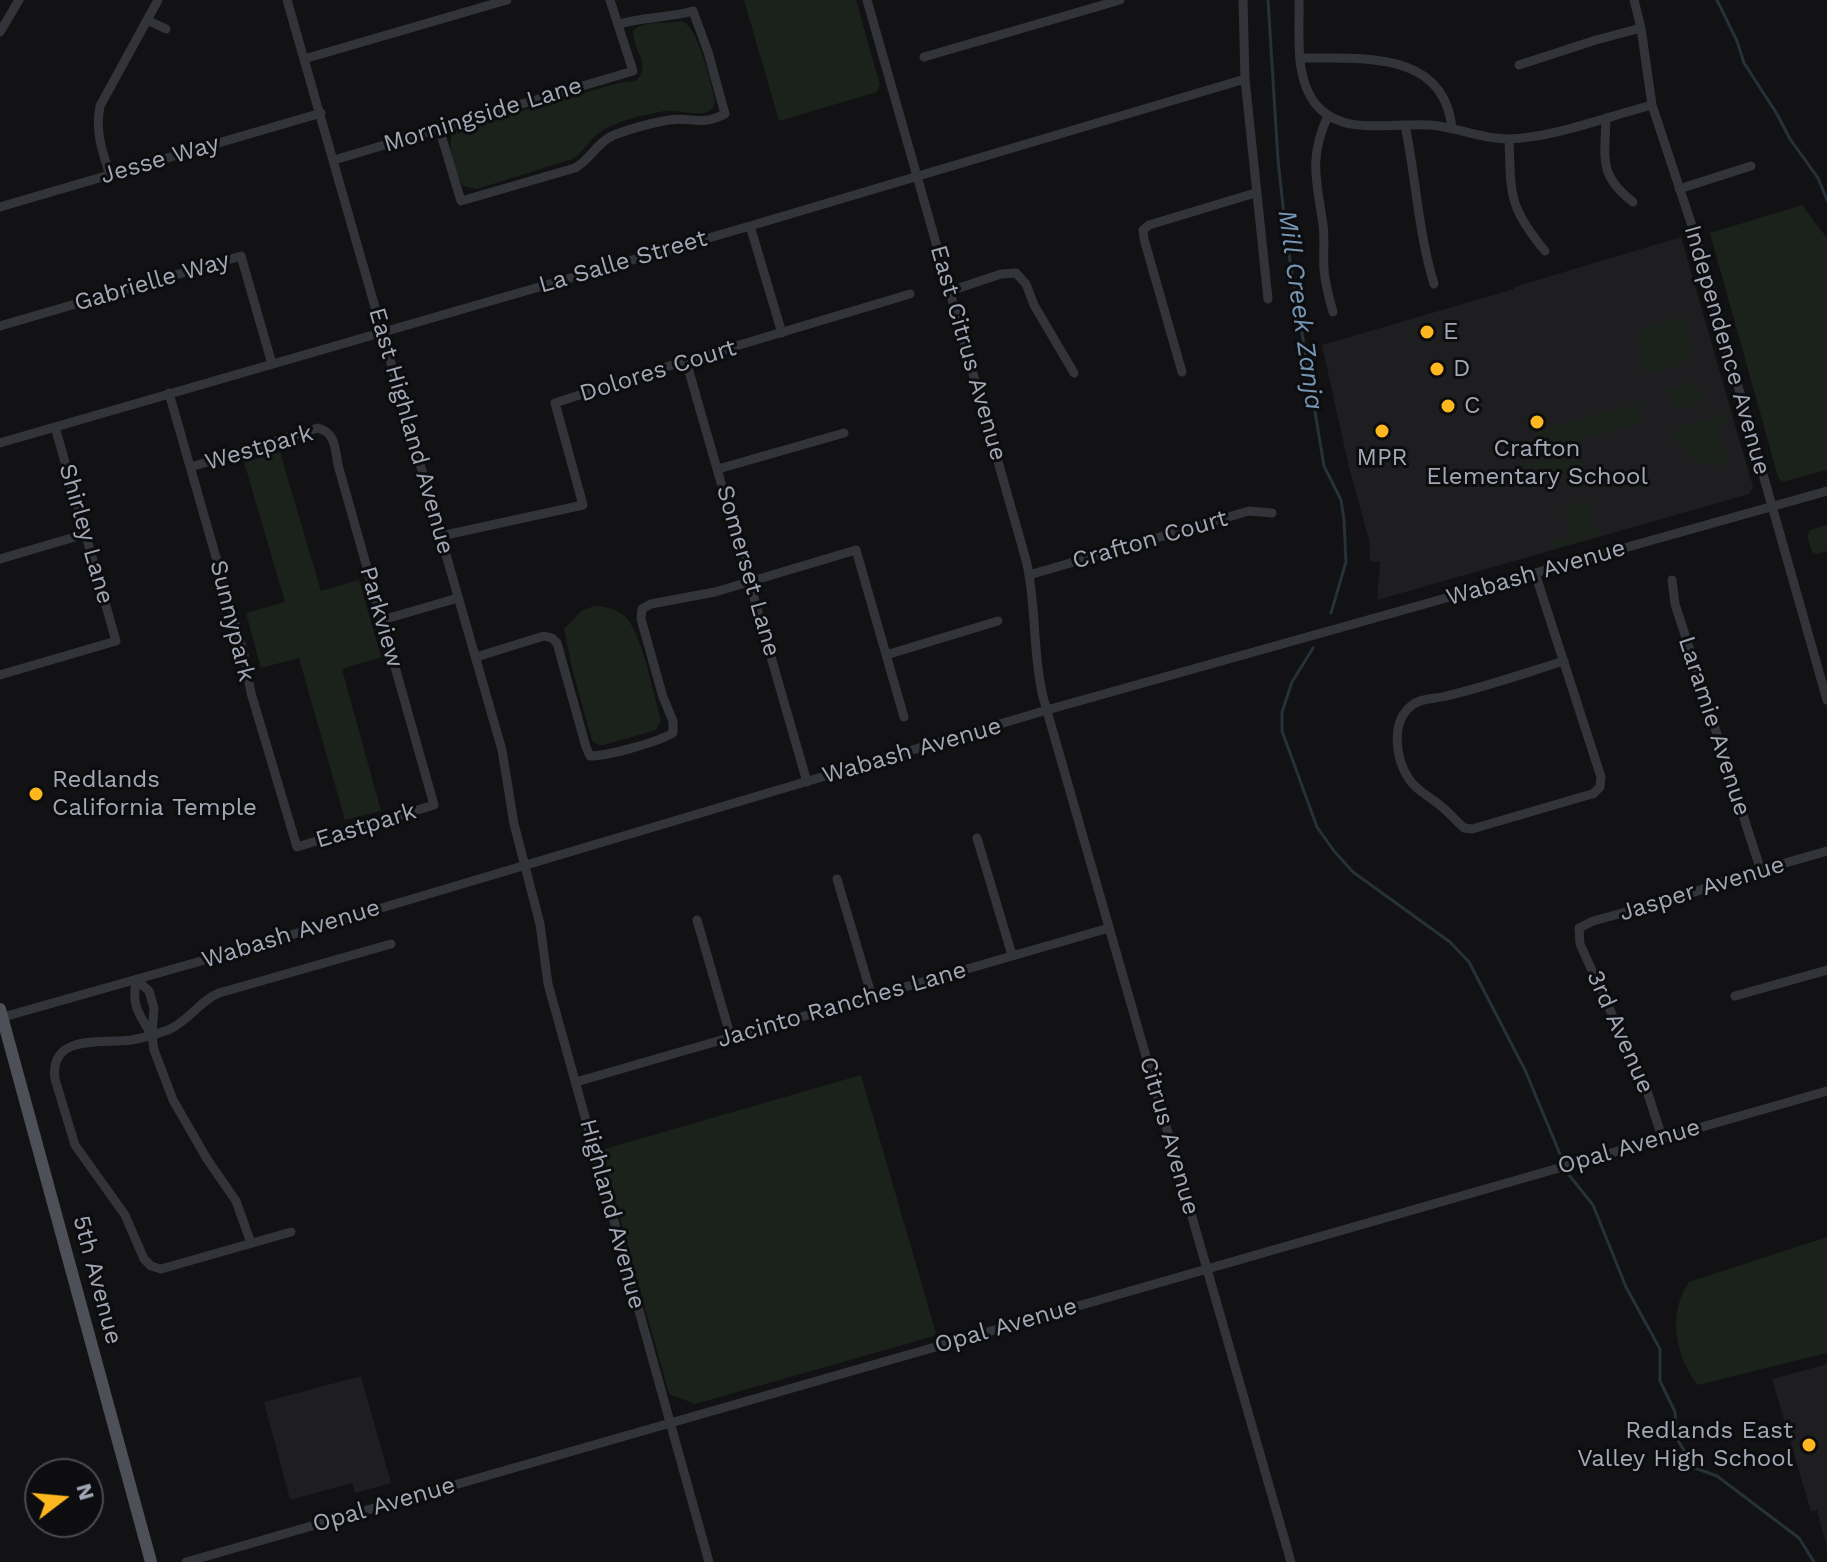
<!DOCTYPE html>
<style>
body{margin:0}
#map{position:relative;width:1827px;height:1562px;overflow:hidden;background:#121214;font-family:"Work Sans",sans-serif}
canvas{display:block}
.north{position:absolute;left:24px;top:1458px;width:80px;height:80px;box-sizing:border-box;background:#0d0d0f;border:2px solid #494b52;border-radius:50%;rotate:74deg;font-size:22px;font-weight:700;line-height:32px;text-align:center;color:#a2a8b6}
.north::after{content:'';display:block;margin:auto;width:28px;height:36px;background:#ffb71f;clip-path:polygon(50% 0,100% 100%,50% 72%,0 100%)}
</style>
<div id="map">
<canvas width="1827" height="1562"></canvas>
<div class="north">N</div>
</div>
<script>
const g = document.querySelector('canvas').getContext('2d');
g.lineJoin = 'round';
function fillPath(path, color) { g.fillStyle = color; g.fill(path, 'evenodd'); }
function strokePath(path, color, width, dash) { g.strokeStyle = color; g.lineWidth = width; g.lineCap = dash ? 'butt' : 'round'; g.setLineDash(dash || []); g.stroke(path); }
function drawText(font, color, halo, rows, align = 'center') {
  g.font = font + ' "Work Sans",sans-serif'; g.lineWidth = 6; g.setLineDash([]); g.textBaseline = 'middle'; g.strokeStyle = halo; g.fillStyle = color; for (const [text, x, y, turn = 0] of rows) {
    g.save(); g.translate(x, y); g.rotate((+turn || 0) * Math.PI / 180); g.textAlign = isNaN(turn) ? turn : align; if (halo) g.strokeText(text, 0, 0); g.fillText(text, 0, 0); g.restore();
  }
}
fillPath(new Path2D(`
 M1681,237L1753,487L1749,494L1377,600L1380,562L1370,561L1369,540L1349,468L1322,345L1514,289V287Z
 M1827,1364V1547L1817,1510L1811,1511L1772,1379Z
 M361,1376L391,1483L355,1493L352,1483L290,1500L264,1402Z`), '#1e1e21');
fillPath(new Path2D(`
 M744,0H856L880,85L877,92L779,121Z
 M681,21C699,26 710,82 715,100C714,123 681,109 666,111C645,114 610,122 594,137C586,145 582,153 572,159L477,189L463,186C456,173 444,142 455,130L618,83L635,81C654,66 632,50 633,31C645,19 665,25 681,21Z
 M1802,205L1827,238V470L1782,482L1778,477L1710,233Z
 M1683,316L1693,351L1688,362L1643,374L1637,340L1644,330Z
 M1697,381L1703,402L1674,410L1668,389Z
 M1639,402L1644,422L1541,451L1535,431Z
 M1710,411L1724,416L1726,423L1720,428L1727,465C1699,466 1681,457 1672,429L1707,419Z
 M1578,450L1585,476L1545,471L1521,478L1519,466Z
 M280,452L321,591L359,580L381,657L342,669L381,811L345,820L299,658L261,668L246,613L285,602L244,462Z
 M1586,500L1595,529L1600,528L1602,535L1553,548L1551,541L1572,535L1564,506Z
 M1827,525V551L1817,554L1812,552L1807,535L1810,530Z
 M594,606C605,606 623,611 629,621C645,647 652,689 661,720L656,730L604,745H598L592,741L572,668L564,629L581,611Z
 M861,1075L936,1333L934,1336L695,1404L669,1394L601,1150Z
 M1827,1237V1353L1698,1385C1675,1356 1667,1314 1689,1282Z`), '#1a221b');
strokePath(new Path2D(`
 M1268,0L1278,160L1287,243L1324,466L1341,500L1344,520L1346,562L1331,613
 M1717,0L1737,41L1744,63L1777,114L1790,139L1818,178L1827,200
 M1313,648L1292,682L1282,712V731L1317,827L1334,851L1353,872L1450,942L1469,962L1525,1070L1560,1154
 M1569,1175L1593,1205L1626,1287L1660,1349V1381L1675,1412L1677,1439L1695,1468L1717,1476L1799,1538L1814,1562`), '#273138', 3);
strokePath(new Path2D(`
 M287,0L502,750L514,824L540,924L548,984L709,1562
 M867,0L1026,560C1037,605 1032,652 1043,697L1291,1562
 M1243,0L1245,79L1268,299
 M1299,0C1300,33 1294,74 1314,102C1341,138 1391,122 1430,125C1457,127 1481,139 1508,139C1553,138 1609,116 1652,105
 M1634,0L1641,28L1652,105L1696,238L1827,700
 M147,20L166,29
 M0,32L19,0
 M924,57L1120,0
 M1300,58C1360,59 1445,49 1452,129
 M304,59L507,0
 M1519,65L1596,40L1641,28
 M1328,116C1308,158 1317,182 1323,225C1325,240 1323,255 1324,269C1325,284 1329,298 1333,312
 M1606,118C1605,159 1598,175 1633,202
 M1405,125C1416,178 1418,232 1434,284
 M439,128L461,201L575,168C591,159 597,142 614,135C630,129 651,123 669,120C692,116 699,127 725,114L708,52L693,11C668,18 643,17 619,24
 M1509,139C1511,195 1508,206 1545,251
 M334,160L633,71L610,0
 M110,175C102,151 95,132 100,106L158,0
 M1679,189L1751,166
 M0,207L321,113
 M750,226L782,333
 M950,291L1001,274L1016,273L1026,284L1034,305L1074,373
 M0,326L241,256L272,364
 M686,361L807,782
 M1182,372L1144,239L1143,230L1149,225L1255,193
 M169,393L244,655L251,693L297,847L434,805L338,465C335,449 336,433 318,428L191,467
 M0,443L750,226L1245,79
 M718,469L844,433
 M441,536L583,505L555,403L649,372L910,294
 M0,559L85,534
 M1535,573L1601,777L1600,787L1593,794L1585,796L1472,829L1464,828C1455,820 1447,810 1437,803C1427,795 1417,791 1409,779C1396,760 1390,723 1411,706C1420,698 1435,699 1446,696C1486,687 1525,673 1564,661
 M1029,575L1249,511L1272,513
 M1672,580L1675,604L1761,871
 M382,620L458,598
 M886,655L998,621
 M476,657L544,636L552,638L557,643L586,747L590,756C608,756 658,742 673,733V721L663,697L641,619L642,609L651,604L715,592L856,550L904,717
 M0,675L116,641L55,427
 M977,838L1012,955
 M837,879L872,997
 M697,920L731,1038
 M1735,996L1827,970
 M0,1018L247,948L1047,710L1827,491
 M152,1035C139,1015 130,1003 137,980L149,991L154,1008L152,1035L154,1050L173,1100L207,1159L236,1201L251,1243
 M576,1082L1109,928
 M1662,1137L1647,1091L1580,944L1579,928L1593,921L1681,897L1733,878L1827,851
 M291,1232L161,1269L151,1266L144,1259L125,1215L75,1145L55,1079C49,1033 103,1044 131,1040C143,1038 157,1034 168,1030C188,1022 199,1001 219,993L391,944
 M186,1562L1827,1091`), '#333439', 9);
strokePath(new Path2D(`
 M0,1009L151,1562`), '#4e5058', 12);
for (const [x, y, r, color] of [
 [1427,332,8,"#ffb71f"],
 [1437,369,8,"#ffb71f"],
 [1448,406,8,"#ffb71f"],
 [1537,422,8,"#ffb71f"],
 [1382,431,8,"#ffb71f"],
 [36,794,8,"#ffb71f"],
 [1809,1445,8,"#ffb71f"]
]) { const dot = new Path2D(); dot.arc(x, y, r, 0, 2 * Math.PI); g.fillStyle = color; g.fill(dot); strokePath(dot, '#0d0d0f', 3); }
drawText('24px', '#a2a8b6', '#0d0d0f', [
 ["Morningside Lane",483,115,-17],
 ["Jesse Way",160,160,-16],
 ["La Salle Street",623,262,-16],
 ["Gabrielle Way",152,282,-16],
 ["Independence Avenue",1727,350,74],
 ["East Citrus Avenue",968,353,74],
 ["Dolores Court",658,371,-17],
 ["East Highland Avenue",411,431,74],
 ["Westpark",259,448,-16],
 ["Shirley Lane",86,534,74],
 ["Crafton Court",1150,540,-16],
 ["Somerset Lane",748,571,74],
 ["Wabash Avenue",1536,573,-16],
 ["Parkview",381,617,74],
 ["Sunnypark",232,621,76],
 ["Laramie Avenue",1714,726,72],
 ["Wabash Avenue",912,751,-16],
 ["Eastpark",366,826,-17],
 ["Jasper Avenue",1702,889,-17],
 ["Wabash Avenue",291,934,-17],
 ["Jacinto Ranches Lane",842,1005,-16],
 ["3rd Avenue",1620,1032,66],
 ["Citrus Avenue",1169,1136,74],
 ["Opal Avenue",1629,1147,-16],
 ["Highland Avenue",612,1214,75],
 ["5th Avenue",97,1280,75],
 ["Opal Avenue",1006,1326,-16],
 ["Opal Avenue",384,1505,-16]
]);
drawText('24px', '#a2a8b6', '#0d0d0f', [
 ["E",1443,332],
 ["D",1453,369],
 ["C",1464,406],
 ["Crafton",1537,449,"center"],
 ["Elementary School",1537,477,"center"],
 ["MPR",1382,458,"center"],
 ["Redlands",52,780],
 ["California Temple",52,808],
 ["Redlands East",1793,1431,"right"],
 ["Valley High School",1793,1459,"right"]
], 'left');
drawText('italic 26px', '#7596b4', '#0d0d0f', [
 ["Mill Creek Zanja",1300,310,82]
]);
</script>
